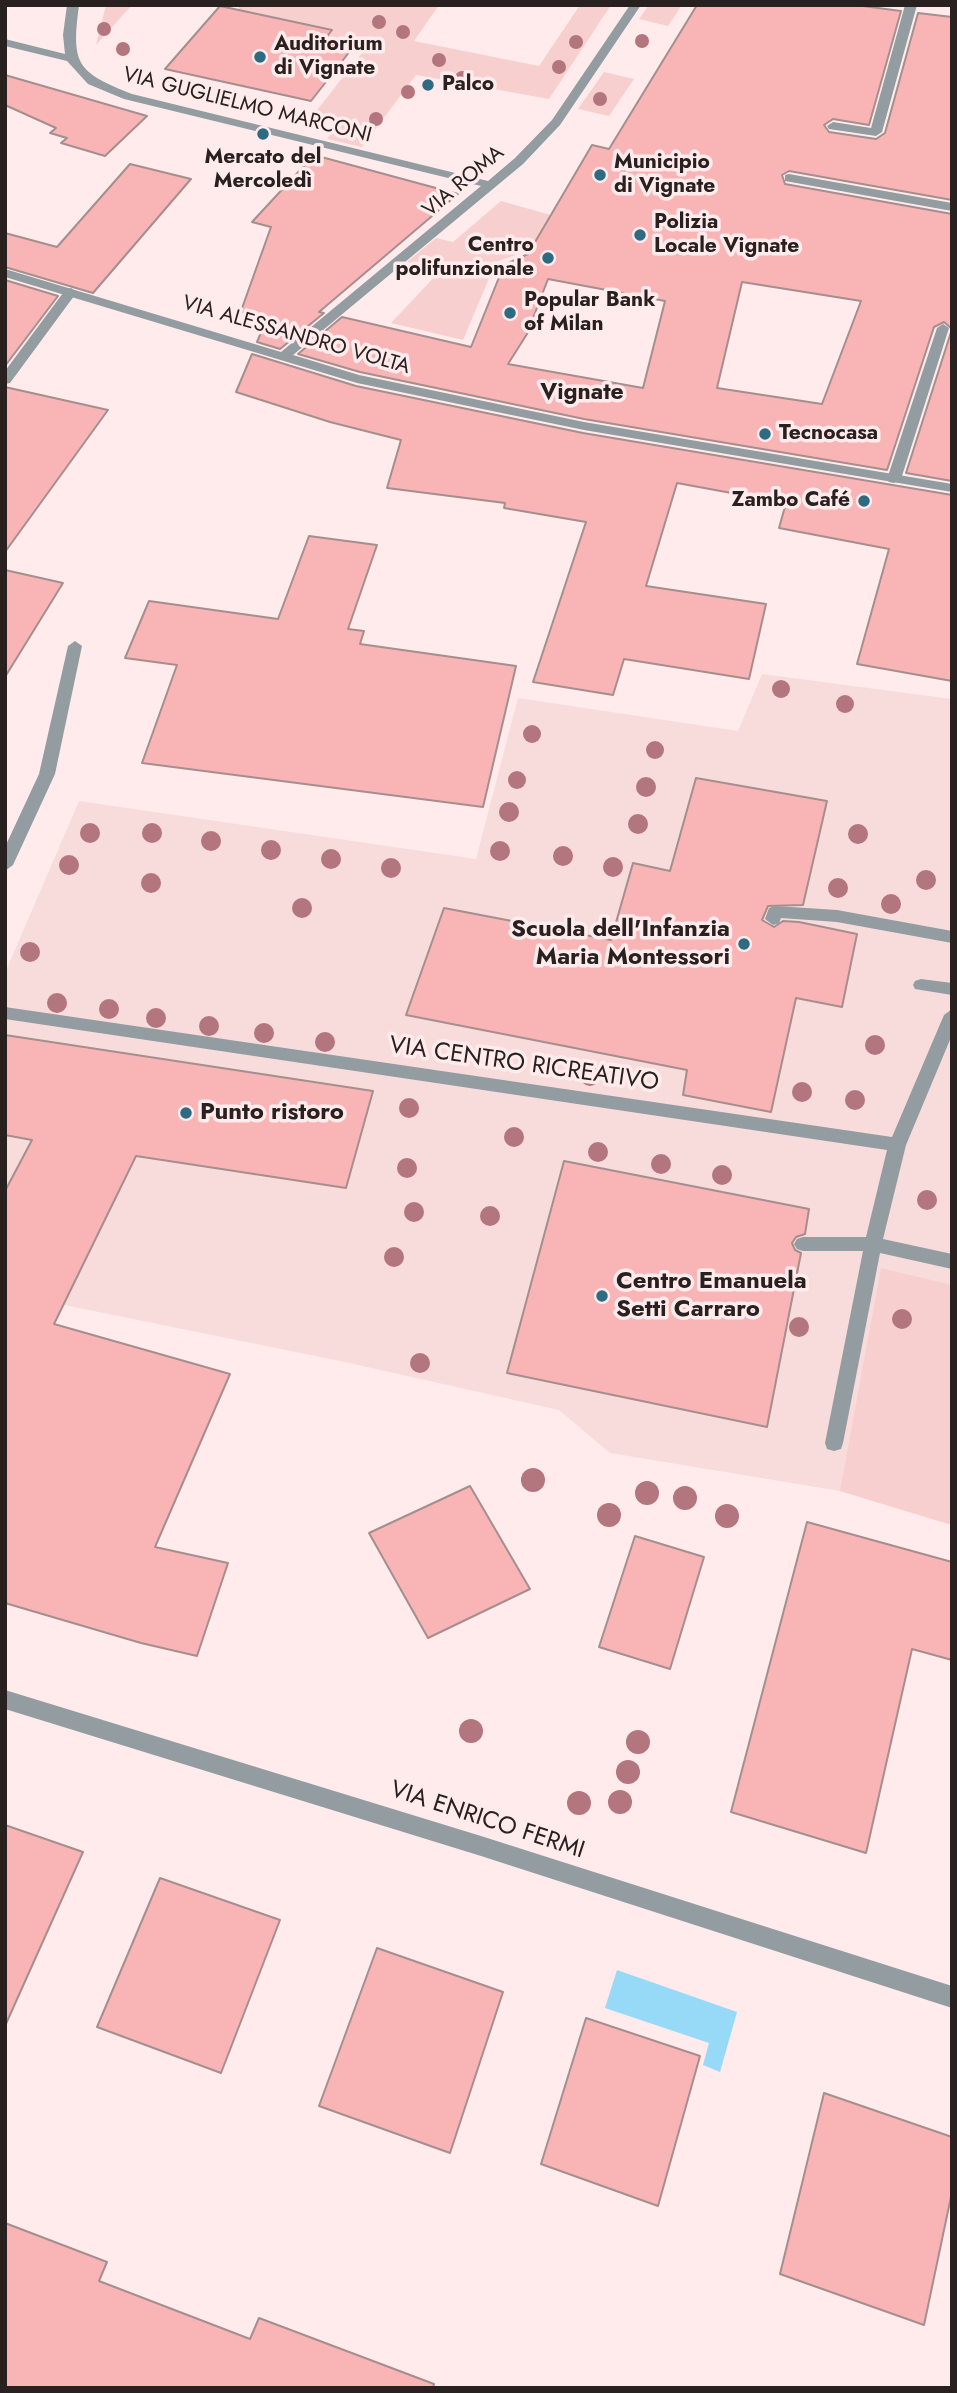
<!DOCTYPE html>
<meta charset="utf-8">
<style>
body{margin:0}
#map{position:relative;width:957px;height:2393px;overflow:hidden;background:#ffebeb;font-family:Jost,sans-serif}
canvas{display:block}
.frame{position:absolute;inset:0;border:7px solid #292020;pointer-events:none}
</style>
<div id="map">
<canvas width="957" height="2393"></canvas>
<div class="frame"></div>
</div>
<script>
const g = document.querySelector('canvas').getContext('2d');
g.lineJoin = 'round';
function fillPath(path, color) { g.fillStyle = color; g.fill(path, 'evenodd'); }
function strokePath(path, color, width, dash) { g.strokeStyle = color; g.lineWidth = width; g.lineCap = dash ? 'butt' : 'round'; g.setLineDash(dash || []); g.stroke(path); }
function drawText(font, color, halo, rows, align = 'center') {
  g.font = font + ' Jost,sans-serif'; g.lineWidth = 7; g.setLineDash([]); g.textBaseline = 'middle'; g.strokeStyle = halo; g.fillStyle = color; for (const [text, x, y, turn = 0] of rows) {
    g.save(); g.translate(x, y); g.rotate((+turn || 0) * Math.PI / 180); g.textAlign = isNaN(turn) ? turn : align; if (halo) g.strokeText(text, 0, 0); g.fillText(text, 0, 0); g.restore();
  }
}
fillPath(new Path2D(`
 M762,674L952,699V1525L840,1491L610,1453L559,1410L345,1362L5,1293V973L79,801L476,859L518,698L738,731Z`), '#f7dcdb');
fillPath(new Path2D(`
 M106,5H132L96,45Z
 M241,5H439L414,41L539,66L580,5H611L549,99L416,75L362,147L327,139L341,120L314,114L365,49L324,40L331,30L237,10Z
 M649,5H682L668,26L639,19Z
 M604,72L634,79L609,116L578,109Z
 M501,201L572,221L549,243L496,262L463,340L391,323L440,271L407,262L436,238L453,242Z
 M881,1268L952,1285V1525L840,1491Z`), '#f8cfcf');
fillPath(new Path2D(`
 M617,1970L737,2012L720,2072L703,2065L709,2043L605,2008Z`), '#96daf7');
const building = new Path2D(`
 M697,5H855L901,11L869,125L833,119L824,125L829,132L876,139L885,133L918,13L952,17V200L789,171L782,175L785,184L952,214V481L906,473L952,329L944,322L934,327L887,470L584,419L360,372L298,354L342,317L471,347L504,265L528,254L592,145L609,149ZM548,279L665,301L643,388L508,364L527,334ZM742,282L861,301L822,404L717,388Z
 M220,6L332,30L324,40L354,46L311,101L165,69Z
 M5,75L147,116L105,156L61,143L67,138L50,133L56,128L5,105Z
 M314,155L458,194L319,312L324,313L280,349L257,342L265,323L241,311L271,227L252,222Z
 M130,164L191,179L93,293L5,267V233L57,247Z
 M5,280L58,296L5,366Z
 M252,354L356,386L583,433L952,495V681L857,664L889,549L779,528L786,503L677,483L646,586L766,604L749,679L624,659L613,695L533,682L586,522L504,508L505,503L387,488L401,440L330,422L236,392Z
 M5,387L108,410L5,552Z
 M309,536L377,545L348,629L364,631L360,644L516,666L483,807L142,763L177,665L125,658L149,601L278,619Z
 M5,570L63,583L5,677Z
 M696,778L827,801L803,905L768,906L762,920L774,927L783,921L799,922L857,934L842,1007L796,998L771,1112L683,1095L687,1070L406,1015L444,908L611,940L633,863L670,871Z
 M5,1035L373,1091L346,1188L136,1156L54,1324L230,1374L155,1547L228,1563L197,1656L141,1643L5,1603V1191L32,1140L5,1135Z
 M564,1161L809,1209L805,1234L796,1237L792,1243L795,1250L801,1253L767,1427L507,1373Z
 M470,1486L530,1589L428,1638L369,1533Z
 M807,1522L952,1562V1660L912,1649L866,1853L731,1812Z
 M635,1536L704,1557L670,1669L599,1647Z
 M5,1825L83,1852L5,2026Z
 M160,1878L280,1920L221,2073L97,2027Z
 M377,1948L503,1992L450,2153L319,2106Z
 M586,2018L700,2056L658,2206L541,2164Z
 M824,2093L952,2137V2192L924,2325L780,2274Z
 M5,2223L107,2262L99,2281L250,2339L259,2318L434,2384L433,2388H5Z`);
fillPath(building, '#f9b5b6');
strokePath(building, '#a58e8e', 2);
fillPath(new Path2D(`
 M905,5H917L882,132L876,136L829,129L827,126L833,122L871,128Z
 M789,174L952,203V211L785,181V175Z
 M71,288L77,292L10,383L5,384V371L66,289Z
 M943,324L949,328L901,479L894,483L889,482L887,479L937,328Z
 M775,906L837,910L952,931V943L837,922L781,918L779,923L773,925L765,919L769,908Z
 M921,979L952,983V995L915,989L913,985L915,981Z
 M5,1007L892,1137L944,1015L952,1009V1035L906,1145L883,1239L952,1254V1269L880,1253L843,1443L841,1449L834,1451L827,1449L825,1443L863,1251H803L797,1249L794,1244L797,1239L803,1237H866L887,1150L5,1019Z`), '#939ca0');
fillPath(new Path2D(`
 M67,5H79C71,65 77,72 132,94L488,181L515,158L552,120L630,5H641L560,125L523,164L293,355L359,375L584,422L952,484V492L584,430L357,383L5,277V269L281,352L481,186L124,99L88,84L67,61L5,46V39L65,54L63,35Z
 M75,641L82,646L55,774L13,865L5,871V847L39,774L68,646Z
 M5,1690L481,1836L952,1986V2008L481,1856L5,1709Z`), '#939ca0');
g.fillStyle = '#b3757e';
for (const [x, y, r] of [
 [379,22,7],
 [104,29,7],
 [403,32,7],
 [642,41,7],
 [576,42,7],
 [123,49,7],
 [439,60,7],
 [559,67,7],
 [462,78,7],
 [408,92,7],
 [600,99,7],
 [376,119,7],
 [488,246,8],
 [781,689,9],
 [845,704,9],
 [532,734,9],
 [655,750,9],
 [517,780,9],
 [646,787,10],
 [509,812,10],
 [638,824,10],
 [90,833,10],
 [152,833,10],
 [858,834,10],
 [211,841,10],
 [271,850,10],
 [500,851,10],
 [563,856,10],
 [331,859,10],
 [69,865,10],
 [613,867,10],
 [391,868,10],
 [926,880,10],
 [151,883,10],
 [838,888,10],
 [891,904,10],
 [302,908,10],
 [30,952,10],
 [57,1003,10],
 [109,1009,10],
 [156,1018,10],
 [209,1026,10],
 [264,1033,10],
 [325,1042,10],
 [875,1045,10],
 [590,1076,10],
 [802,1092,10],
 [855,1100,10],
 [409,1108,10],
 [514,1137,10],
 [598,1152,10],
 [661,1164,10],
 [407,1168,10],
 [722,1175,10],
 [927,1200,10],
 [414,1212,10],
 [490,1216,10],
 [394,1257,10],
 [902,1319,10],
 [799,1327,10],
 [420,1363,10],
 [533,1480,12],
 [647,1493,12],
 [685,1498,12],
 [609,1515,12],
 [727,1516,12],
 [471,1731,12],
 [638,1742,12],
 [628,1772,12],
 [620,1802,12],
 [579,1803,12]
]) { g.beginPath(); g.arc(x, y, r, 0, 2 * Math.PI); g.fill(); }
for (const [x, y, r, color] of [
 [260,57,7,"#2e6a81"],
 [428,85,7,"#2e6a81"],
 [263,134,7,"#2e6a81"],
 [600,175,7,"#2e6a81"],
 [640,235,7,"#2e6a81"],
 [548,258,7,"#2e6a81"],
 [510,313,7,"#2e6a81"],
 [765,434,7,"#2e6a81"],
 [864,501,7,"#2e6a81"],
 [744,944,7,"#2e6a81"],
 [186,1113,7,"#2e6a81"],
 [602,1296,7,"#2e6a81"]
]) { const dot = new Path2D(); dot.arc(x, y, r, 0, 2 * Math.PI); g.fillStyle = color; g.fill(dot); strokePath(dot, '#ffebeb', 2.5); }
drawText('bold 21px', '#292020', '#ffebeb', [
 ["Auditorium",274,45],
 ["di Vignate",274,69],
 ["Palco",442,85],
 ["Mercato del",263,158,"center"],
 ["Mercoledì",263,182,"center"],
 ["Municipio",614,163],
 ["di Vignate",614,187],
 ["Polizia",654,223],
 ["Locale Vignate",654,247],
 ["Centro",534,246,"right"],
 ["polifunzionale",534,270,"right"],
 ["Popular Bank",524,301],
 ["of Milan",524,325],
 ["Tecnocasa",779,434],
 ["Zambo Café",850,501,"right"]
], 'left');
drawText('21px', '#292020', '#ffebeb', [
 ["VIA GUGLIELMO MARCONI",247,106,14],
 ["VIA ROMA",464,182,-40],
 ["VIA ALESSANDRO VOLTA",296,336,16]
]);
drawText('bold 23px', '#292020', '#ffebeb', [
 ["Vignate",582,393]
]);
drawText('bold 24px', '#292020', '#ffebeb', [
 ["Scuola dell'Infanzia",730,930,"right"],
 ["Maria Montessori",730,958,"right"],
 ["Punto ristoro",200,1113],
 ["Centro Emanuela",616,1282],
 ["Setti Carraro",616,1310]
], 'left');
drawText('24px', '#292020', '#ffebeb', [
 ["VIA CENTRO RICREATIVO",524,1065,8],
 ["VIA ENRICO FERMI",487,1821,18]
]);
</script>
